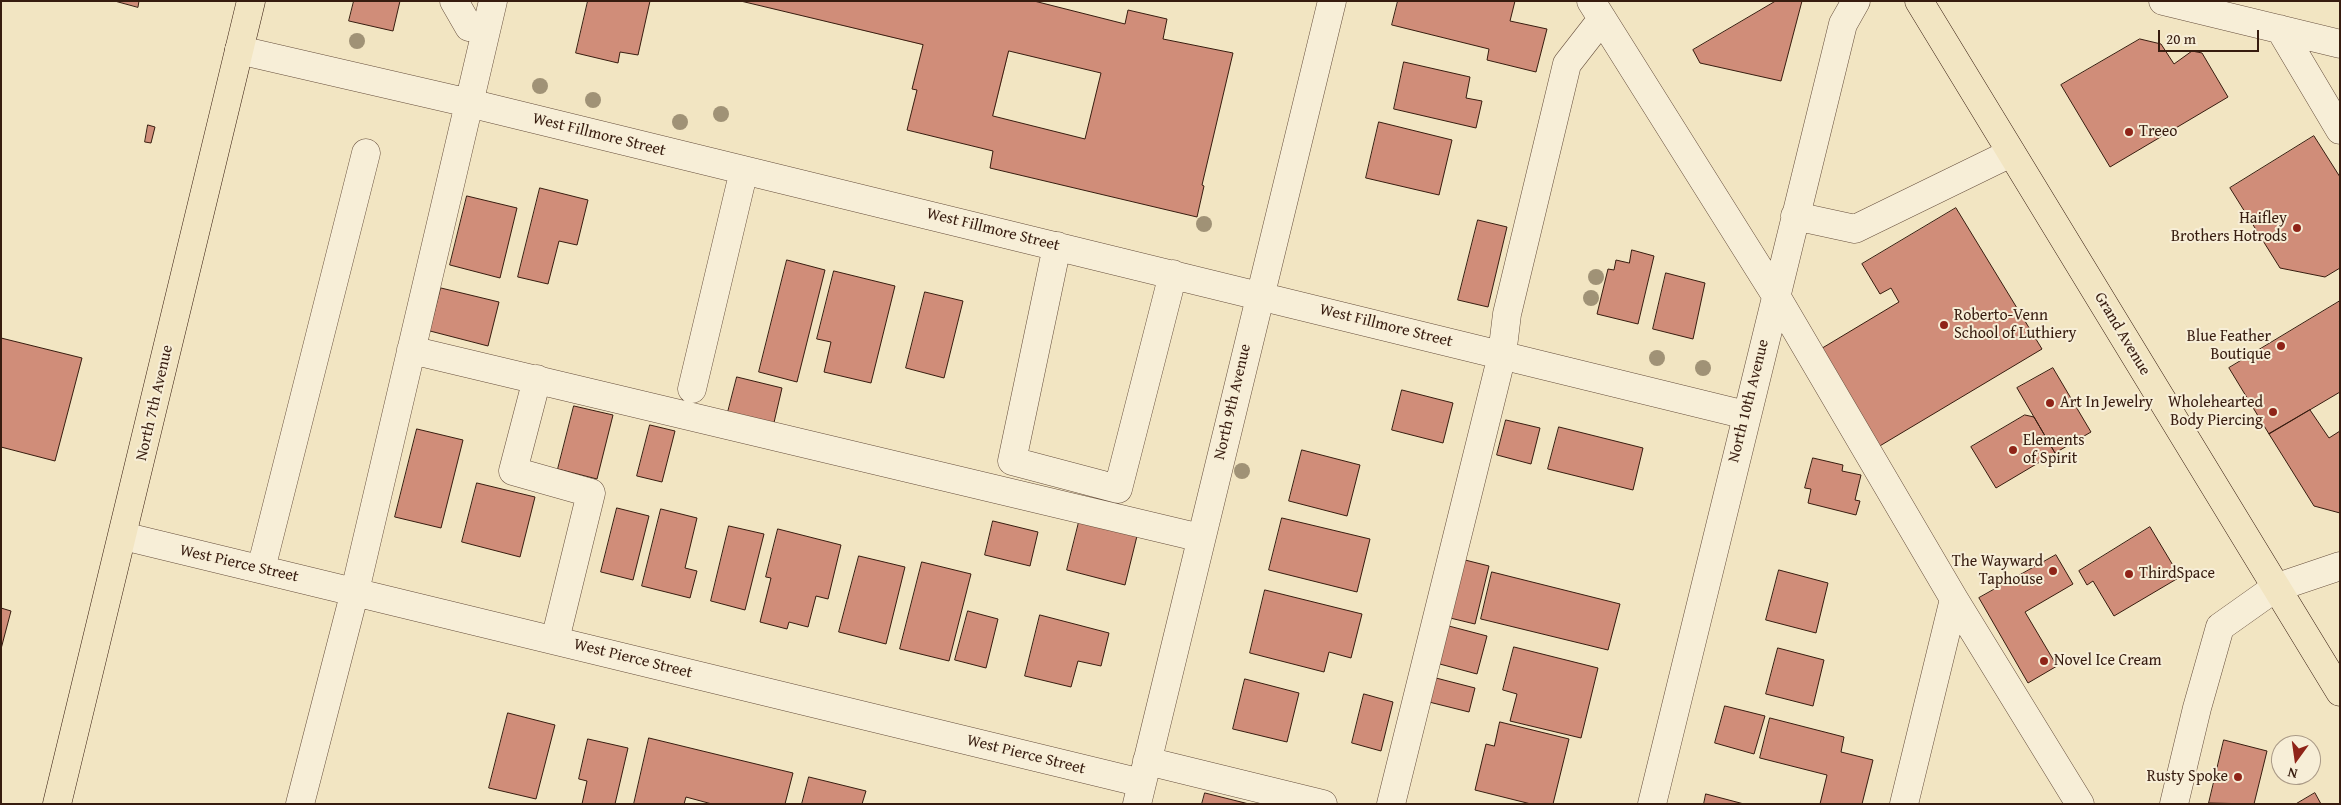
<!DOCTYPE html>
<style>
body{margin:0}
#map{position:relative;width:2341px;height:805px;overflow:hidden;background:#f2e5c2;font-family:"Gentium Book Plus",serif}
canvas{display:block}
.frame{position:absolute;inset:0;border:2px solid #371c0f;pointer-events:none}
.north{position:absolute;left:2271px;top:735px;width:50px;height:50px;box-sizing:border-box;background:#f7eed7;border:1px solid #aa9a87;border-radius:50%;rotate:194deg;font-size:14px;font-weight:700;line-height:20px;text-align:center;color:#371c0f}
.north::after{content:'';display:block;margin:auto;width:18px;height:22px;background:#8f2418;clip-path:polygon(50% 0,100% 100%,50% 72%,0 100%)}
.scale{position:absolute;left:2158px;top:30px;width:101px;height:22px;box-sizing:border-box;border:2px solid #371c0f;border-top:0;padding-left:6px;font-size:15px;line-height:18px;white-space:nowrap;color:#371c0f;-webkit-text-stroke:4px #f7eed7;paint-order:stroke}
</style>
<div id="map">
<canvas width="2341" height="805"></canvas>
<div class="frame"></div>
<div class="north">N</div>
<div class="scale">20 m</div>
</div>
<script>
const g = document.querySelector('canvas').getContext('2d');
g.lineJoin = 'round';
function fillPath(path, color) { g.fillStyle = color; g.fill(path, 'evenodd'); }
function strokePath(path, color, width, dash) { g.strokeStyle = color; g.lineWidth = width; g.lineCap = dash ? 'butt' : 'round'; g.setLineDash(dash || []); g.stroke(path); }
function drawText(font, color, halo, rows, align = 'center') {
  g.font = font + ' "Gentium Book Plus",serif'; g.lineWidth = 4; g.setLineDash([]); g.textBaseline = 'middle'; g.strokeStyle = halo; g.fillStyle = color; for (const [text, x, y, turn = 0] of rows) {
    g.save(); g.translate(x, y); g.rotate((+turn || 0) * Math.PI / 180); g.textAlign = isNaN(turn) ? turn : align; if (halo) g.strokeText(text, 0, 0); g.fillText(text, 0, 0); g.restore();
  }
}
const building = new Path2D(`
 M115,1H139L138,7Z
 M354,1H400L393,31L349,21Z
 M588,1H650L638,55L620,52L618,63L576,53Z
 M741,1H1034L1125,24L1128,10L1167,19L1163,39L1233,53L1202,185L1204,186L1197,217L990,168L993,151L907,130L917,90L912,89L923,45ZM1009,51L1101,73L1085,139L993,116Z
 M1398,1H1515L1510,21L1547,29L1536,72L1487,60L1489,49L1392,25Z
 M1776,1H1802L1781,81L1700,63L1693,50Z
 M2140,39L2161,44L2174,64L2192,51L2202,53L2228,97L2110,167L2061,85Z
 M1404,62L1470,77L1466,98L1482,101L1476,128L1394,109Z
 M1379,122L1452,140L1439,195L1366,178Z
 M148,125L155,127L151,143L145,142Z
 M2314,136L2340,177V268L2325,277L2280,268L2230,188Z
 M540,188L588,200L577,245L559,241L548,284L518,277Z
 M467,196L517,208L500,278L450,265Z
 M1956,208L2042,349L1878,447L1819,350L1899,302L1891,288L1880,294L1862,264Z
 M1478,220L1507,227L1488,307L1458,300Z
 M1632,250L1654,256L1638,324L1597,314L1608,269L1614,270L1616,260L1629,263Z
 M787,260L825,270L797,382L759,372Z
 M834,271L895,286L871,383L824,372L831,342L817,339Z
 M1666,273L1705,283L1693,339L1653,329Z
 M441,288L499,302L488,346L430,331Z
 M925,292L963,301L944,378L906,368Z
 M2340,301V392L2269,434L2229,368Z
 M1,338L82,358L55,461L1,447Z
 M2053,368L2091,432L2055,453L2017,388Z
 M737,377L782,388L773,427L727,416Z
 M1402,390L1453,403L1443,443L1392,430Z
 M574,406L613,415L597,479L558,469Z
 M2310,410L2329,438L2340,431V513L2314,506L2269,434Z
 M2025,415L2034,417L2055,453L1996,488L1971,447Z
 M1506,420L1540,428L1531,464L1497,455Z
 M650,425L675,431L662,482L637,476Z
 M1559,427L1643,448L1633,490L1548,469Z
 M417,429L463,440L441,528L395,517Z
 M1302,450L1360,465L1347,516L1289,501Z
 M1813,458L1843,465L1842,471L1861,475L1855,500L1860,501L1856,515L1808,503L1811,489L1805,488Z
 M477,483L535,497L520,557L462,542Z
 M617,508L649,516L633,580L601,572Z
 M661,509L697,518L685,568L697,571L690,598L642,586Z
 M1282,518L1370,539L1357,592L1269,570Z
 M993,521L1038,532L1030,566L985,555Z
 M1079,522L1137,536L1125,585L1067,570Z
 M729,526L764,534L745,610L711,601Z
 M2150,527L2180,577L2114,616L2093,581L2087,585L2079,571Z
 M778,529L841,545L828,599L816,596L808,627L789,622L787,629L760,622L771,578L766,577Z
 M2056,555L2073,584L2025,612L2057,666L2028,683L1979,598Z
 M859,556L905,567L886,644L839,632Z
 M1461,559L1489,566L1475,624L1446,617Z
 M922,562L971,574L949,661L900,649Z
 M1779,570L1828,583L1816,633L1766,620Z
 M1492,572L1620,604L1608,650L1481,619Z
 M1265,590L1362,614L1351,658L1329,652L1324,672L1250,653Z
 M1,608L11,611L1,649Z
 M968,611L998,619L986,668L955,660Z
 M1040,615L1109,633L1101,666L1078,661L1071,687L1025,676Z
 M1445,625L1487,636L1477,674L1436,663Z
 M1514,647L1598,668L1581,738L1510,721L1517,694L1503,690Z
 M1778,648L1824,660L1813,706L1766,694Z
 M1432,677L1475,688L1469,712L1425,701Z
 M1245,679L1299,693L1287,742L1233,729Z
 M1364,694L1393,702L1381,751L1352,743Z
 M1725,706L1765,716L1754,754L1715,743Z
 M508,713L555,725L536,799L489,788Z
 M1770,718L1844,737L1841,752L1873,760L1862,804H1820L1827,775L1760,758Z
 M1500,722L1569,739L1553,804H1531L1475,790L1486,744L1494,746Z
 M649,738L793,773L785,804H712L686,797L684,804H634Z
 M588,739L628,748L615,804H582L587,781L579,779Z
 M2224,740L2267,751L2254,804L2209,803Z
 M809,777L866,791L862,804H802Z
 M1205,793L1249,804H1202Z
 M2315,793L2321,804H2296Z
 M1706,794L1744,804H1704Z`);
fillPath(building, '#d08d79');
strokePath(building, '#371c0f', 1);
const minor = new Path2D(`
 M454,1L469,27
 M1591,1L1775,294L1954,599L2080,804
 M2163,1L2340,44
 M2280,29L2340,130
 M239,50L469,103L1746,415
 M1795,216L1855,229L2011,153
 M1057,246L1012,461L1118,489L1173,274
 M411,350L1201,538
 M537,379L513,471L591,493L555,640
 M692,389L744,170
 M123,536L1142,783
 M261,569L366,153
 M1147,761L1323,804
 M300,804L355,591L493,1
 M1137,804L1332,1
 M1391,804L1502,355L1507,314L1567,64L1602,19
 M1652,804L1843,24L1856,1
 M1904,804L1954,599
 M2174,804L2197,708L2220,627L2275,588L2340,566`);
const major = new Path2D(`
 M1919,1L2340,692
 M57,804L251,1`);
strokePath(minor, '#664e3c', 29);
strokePath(major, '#371c0f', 29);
strokePath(minor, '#f7eed7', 28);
strokePath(major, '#f2e5c2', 28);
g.fillStyle = '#a09276';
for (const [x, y] of [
 [357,41],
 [540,86],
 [593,100],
 [721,114],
 [680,122],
 [1204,224],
 [1596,277],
 [1591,298],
 [1657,358],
 [1703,368],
 [1242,471]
]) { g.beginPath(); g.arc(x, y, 8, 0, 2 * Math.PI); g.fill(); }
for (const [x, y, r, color] of [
 [2129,132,5,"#8f2418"],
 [2297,228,5,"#8f2418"],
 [1944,325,5,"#8f2418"],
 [2281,346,5,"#8f2418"],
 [2050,403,5,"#8f2418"],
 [2273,412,5,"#8f2418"],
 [2013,450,5,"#8f2418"],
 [2053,571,5,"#8f2418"],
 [2129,574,5,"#8f2418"],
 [2044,661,5,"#8f2418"],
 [2238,777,5,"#8f2418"]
]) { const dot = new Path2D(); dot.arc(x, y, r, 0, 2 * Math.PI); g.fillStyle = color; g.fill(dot); strokePath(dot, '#f7eed7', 2); }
drawText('16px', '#371c0f', '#f7eed7', [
 ["Treeo",2139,132],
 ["Haifley",2287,219,"right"],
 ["Brothers Hotrods",2287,237,"right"],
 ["Roberto-Venn",1954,316],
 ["School of Luthiery",1954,334],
 ["Blue Feather",2271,337,"right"],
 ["Boutique",2271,355,"right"],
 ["Art In Jewelry",2060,403],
 ["Wholehearted",2263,403,"right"],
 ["Body Piercing",2263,421,"right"],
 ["Elements",2023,441],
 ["of Spirit",2023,459],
 ["The Wayward",2043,562,"right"],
 ["Taphouse",2043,580,"right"],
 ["ThirdSpace",2139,574],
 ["Novel Ice Cream",2054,661],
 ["Rusty Spoke",2228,777,"right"]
], 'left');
drawText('16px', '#371c0f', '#f7eed7', [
 ["West Fillmore Street",599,135,14],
 ["West Fillmore Street",993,230,14],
 ["West Fillmore Street",1386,326,14],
 ["Grand Avenue",2122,334,59],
 ["North 10th Avenue",1749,401,-76],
 ["North 9th Avenue",1233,402,-77],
 ["North 7th Avenue",155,403,-77],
 ["West Pierce Street",239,564,13],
 ["West Pierce Street",633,659,14],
 ["West Pierce Street",1026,755,14]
]);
</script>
